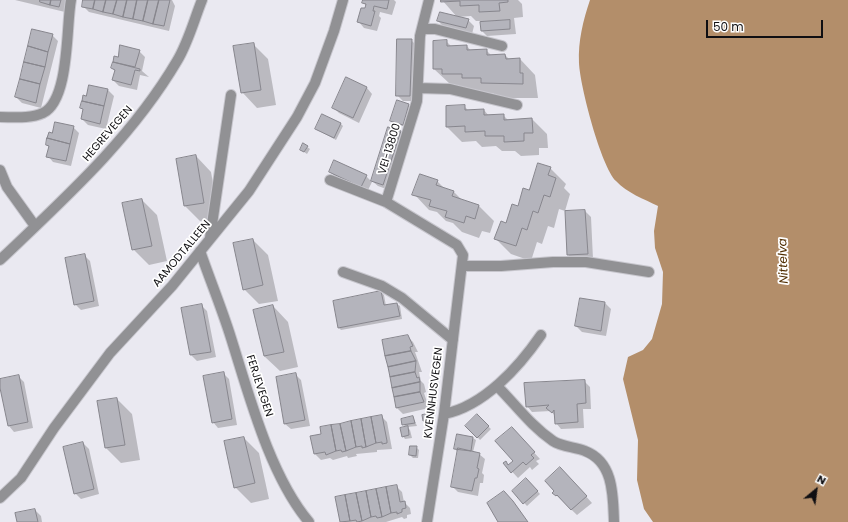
<!DOCTYPE html>
<style>
body{margin:0}
#map{position:relative;width:848px;height:522px;overflow:hidden;background:#eae9f1;font-family:Poppins,sans-serif}
canvas{display:block}
.north{position:absolute;left:796px;top:470px;width:40px;height:40px;-webkit-text-stroke:3px #fff;paint-order:stroke;rotate:29deg;font-size:11px;font-weight:700;line-height:16px;text-align:center;color:#100f12}
.north::after{content:'';display:block;margin:auto;width:14px;height:18px;background:#100f12;clip-path:polygon(50% 0,100% 100%,50% 72%,0 100%)}
.scale{position:absolute;left:706px;top:20px;width:117px;height:18px;box-sizing:border-box;border:2px solid #100f12;border-top:0;padding-left:5px;font-size:12px;line-height:14px;white-space:nowrap;color:#100f12;-webkit-text-stroke:3px #fff;paint-order:stroke}
</style>
<div id="map">
<canvas width="848" height="522"></canvas>
<div class="north">N</div>
<div class="scale">50 m</div>
</div>
<script>
const g = document.querySelector('canvas').getContext('2d');
g.lineJoin = 'round';
function fillPath(path, color) { g.fillStyle = color; g.fill(path, 'evenodd'); }
function strokePath(path, color, width, dash) { g.strokeStyle = color; g.lineWidth = width; g.lineCap = dash ? 'butt' : 'round'; g.setLineDash(dash || []); g.stroke(path); }
function drawText(font, color, halo, rows, align = 'center') {
  g.font = font + ' Poppins,sans-serif'; g.lineWidth = 3.5; g.setLineDash([]); g.textBaseline = 'middle'; g.strokeStyle = halo; g.fillStyle = color; for (const [text, x, y, turn = 0] of rows) {
    g.save(); g.translate(x, y); g.rotate((+turn || 0) * Math.PI / 180); g.textAlign = isNaN(turn) ? turn : align; if (halo) g.strokeText(text, 0, 0); g.fillText(text, 0, 0); g.restore();
  }
}
fillPath(new Path2D(`
 M590,0H848V522H653L644,509L637,480L638,440L623,379L628,357L643,350L652,339L662,304L663,272L655,248L654,231L658,206C644,199 627,193 616,181C601,166 580,86 579,63C578,41 583,21 590,0Z`), '#b38e6a');
fillPath(new Path2D(`
 M15,0H68L65,12Z
 M84,0H172L175,6L169,31L89,12L83,6Z
 M364,0H394L396,2L392,15L380,12L379,16L381,18L377,31L364,28L359,22L367,6L363,3Z
 M442,0H518L522,4L523,17L514,18L516,34L487,36L481,30V21H476L471,16L457,17Z
 M468,20L474,26L472,34L444,27L438,21Z
 M52,35L58,41L41,108L22,103L16,97Z
 M411,40L417,46L416,101H403L397,95Z
 M446,41L452,47L467,46L471,51L486,50L492,56L505,55L510,60L520,59L535,75L538,98H498L493,93H478L474,89H458L454,84H450L434,69Z
 M253,44L268,59L276,105L257,108L242,92Z
 M139,51L145,57L142,71L149,77L140,75L137,90L119,86L113,80L115,71L112,68L115,57L118,58Z
 M346,78L367,88L372,94L359,123L339,113L333,107Z
 M90,86L108,90L114,96L106,129L88,125L82,119L84,110L81,107L87,97Z
 M408,105L411,107L405,127L394,123L392,120Z
 M464,106L469,111L484,110L489,116L503,115L508,120L532,119L547,134L548,148H539V155L521,156L515,151H502L496,146L482,147L476,141L462,142L447,127V107Z
 M340,123L343,126L336,140L316,129Z
 M73,127L79,133L71,166L53,162L48,156L50,148L47,145L53,134Z
 M400,132L406,138L389,190L378,186L372,181Z
 M307,147L310,149L307,154L301,150Z
 M196,156L211,172L219,218L200,221L185,206Z
 M550,168L566,184L564,188L570,194L565,211L559,209L554,228L548,226L542,244L537,242L531,261L511,254L496,239Z
 M330,172L366,176L372,182L367,192L336,177Z
 M437,181L445,189L454,192L463,201L479,206L494,221L490,233L482,231L479,238L462,232L453,223L446,221L437,212L429,210L414,194Z
 M142,200L157,215L167,261L149,265L133,249Z
 M585,211L591,217L593,259L574,260L568,255Z
 M253,240L268,255L278,301L259,304L244,289Z
 M84,255L90,261L99,306L81,310L75,304Z
 M381,292L384,295L386,306L397,304L400,306L402,319L341,330L339,328Z
 M605,303L611,309L606,336L582,332L576,326Z
 M201,305L207,311L216,357L197,361L191,355L183,309Z
 M273,306L288,322L298,367L280,371L264,356Z
 M407,336L413,342L418,352H415L422,372H419L421,381L424,384L426,392L424,393L429,408L403,414L397,408L383,341Z
 M223,373L229,379L237,425L218,428L213,422Z
 M295,374L301,380L310,426L291,429L285,424Z
 M18,376L24,382L33,428L14,432L9,426L0,380Z
 M584,381L590,387L591,409H583L584,428L561,429L556,423L555,416L551,411L532,412L527,406Z
 M117,399L132,414L140,460L121,463L106,448L98,402Z
 M427,415L430,417L431,423H427L424,420Z
 M381,416L387,422L392,449L377,450V452L356,454L357,456L348,458L347,456L333,460L330,458L321,460L315,454L312,437Z
 M477,416L491,429L480,440L467,426Z
 M413,417L417,426L407,427L410,430L412,438L405,439L403,436L406,427L403,424Z
 M517,434L540,459L536,461L539,464L532,470L530,467L518,478L505,464L508,466L514,461Z
 M244,438L259,453L269,499L251,503L235,487Z
 M473,438L476,440L473,452L479,454L485,459L482,473L484,475L483,483H480L478,496L458,492L452,486L458,452L455,449Z
 M83,443L89,449L99,494L81,499L75,493Z
 M416,447L419,450L418,458H413L410,455Z
 M566,474L592,503L577,515L554,493Z
 M526,479L540,494L527,506L513,491Z
 M396,486L402,492L404,502L410,508L411,514L407,515V518L404,519L402,517L386,522H341L336,498Z
 M35,510L41,516L42,522H18Z`), '#0003');
const building = new Path2D(`
 M40,0H51L50,5L40,2Z
 M51,0H61L59,7L50,5Z
 M83,0H95L93,9L82,7Z
 M95,0H106L103,12L93,9Z
 M106,0H117L113,14L103,12Z
 M117,0H127L123,17L113,14Z
 M127,0H137L133,19L123,17Z
 M137,0H148L143,21L133,19Z
 M148,0H159L153,24L143,21Z
 M159,0H170L164,26L153,24Z
 M363,0H389L387,9L374,6L373,11H375L371,26L357,22L361,8H365L366,4L362,3Z
 M441,0H508V2L499,3L500,11L479,12V5L460,6V1L441,2Z
 M440,12L469,19L466,28L437,21Z
 M510,20V29L481,31L480,22Z
 M32,29L53,34L48,52L28,46Z
 M397,39H412L410,96H396Z
 M447,40V46L467,45V50L487,49V55L505,54L506,59L520,58V73H523V84L481,83V78H462V74H442V69H433V41Z
 M254,43L261,90L241,93L233,46Z
 M120,45L140,50L135,67L113,62L114,56L118,57Z
 M28,46L48,52L45,67L24,62Z
 M24,62L45,67L40,84L20,79Z
 M113,62L140,69V71L135,70L131,85L112,80L115,70L111,68Z
 M346,77L367,87L353,118L332,108Z
 M20,79L40,84L36,103L15,97Z
 M89,85L108,89L104,106L82,101L83,95L86,96Z
 M397,100L409,104L403,125L390,121Z
 M82,101L104,106L100,124L81,119L83,109L80,108Z
 M465,105V110L484,109V115L504,114V120L532,118L533,133H524V141L504,142V136H485V131L465,132V126L446,127V106Z
 M322,114L341,123L334,138L315,129Z
 M55,122L74,126L70,144L47,138L49,132L52,133Z
 M388,127L401,131L383,185L371,181Z
 M47,138L70,144L66,161L46,157L49,146L46,145Z
 M303,143L308,146L304,152L300,150Z
 M196,155L204,203L184,206L176,159Z
 M334,160L367,175L361,187L329,172Z
 M538,163L551,167L548,175L556,178L550,197L544,195L538,213L533,211L527,230L522,228L516,246L494,239L501,221L506,223L512,204L518,206L523,188L529,190Z
 M420,174L438,180L436,185L454,191L452,196L479,205L475,219L466,216L464,223L445,217L447,211L429,206L431,200L412,195Z
 M142,199L152,246L132,250L122,203Z
 M585,210L588,254L567,255L565,211Z
 M253,239L263,285L243,290L233,243Z
 M85,254L94,301L74,305L65,258Z
 M381,291L384,305L397,303L400,316L338,328L333,301Z
 M580,298L605,302L601,331L575,326Z
 M202,304L211,352L190,355L181,308Z
 M273,305L284,352L264,356L253,310Z
 M408,335L413,346L410,347L411,351L385,356L382,340Z
 M411,351L416,361L388,367L385,356Z
 M416,361L415,372L390,377L388,367Z
 M224,372L232,419L212,423L203,376Z
 M415,372L417,378L419,377L420,382L392,388L390,377Z
 M296,373L305,420L284,424L276,377Z
 M19,375L28,422L8,426L0,388V379Z
 M585,380L586,403L577,404L578,422L555,424L554,410L552,413L546,408L549,405L526,407L524,383Z
 M420,382V392L394,397L392,388Z
 M420,392L424,402L396,408L394,397Z
 M117,398L125,445L105,448L97,401Z
 M428,414L429,420L423,421L422,415Z
 M477,414L489,426L477,438L465,426Z
 M382,415L387,441V443L382,444V442L376,443L371,417Z
 M413,416L415,423L402,425L401,419Z
 M371,417L376,443L366,447L361,419Z
 M361,419L366,447L362,448V446L356,447L351,421Z
 M351,421L356,447L346,451L340,424Z
 M340,424L346,451L342,452L341,450L336,451L331,425Z
 M331,425L336,451L326,455L325,452L314,454L310,436L321,434L320,427Z
 M408,426L409,435L402,437L400,428Z
 M512,427L535,452L531,455L534,458L526,465L523,462L511,473L503,463L506,461L508,465L513,461L495,441Z
 M457,434L473,437L471,451L454,449Z
 M244,437L255,483L234,488L224,441Z
 M83,442L94,489L74,494L63,447Z
 M410,446H417L416,456L409,455Z
 M458,448L480,453L477,468L479,469L477,478H475L472,491L451,487Z
 M560,467L587,496L571,510L557,495L556,496L552,493L554,491L545,481Z
 M526,478L538,491L523,504L512,491Z
 M397,485L400,502L405,501L406,508L402,509V512L397,514V512L391,513L386,487Z
 M386,487L391,513L382,517L376,489Z
 M376,489L382,517L377,518L376,516L371,517L366,491Z
 M366,491L371,517L362,521L356,493Z
 M504,491L513,501L528,522H498L487,503Z
 M356,493L362,521L357,522L356,520L350,521L345,495Z
 M345,495L350,521L340,522L335,497Z
 M35,509L38,522H17L15,513Z`);
fillPath(building, '#b4b4bc');
strokePath(building, '#87868d', 1);
const minor = new Path2D(`
 M422,29H435L502,46
 M418,88L450,89L517,105
 M0,117C13,117 30,119 43,113C70,100 66,25 71,0
 M0,170L7,187L35,226
 M330,180L386,202
 M210,238L231,95
 M200,251C210,280 222,309 231,338C249,395 270,476 309,522
 M0,260C65,198 131,139 177,61C188,43 194,20 202,0
 M462,266H501L553,262H586L649,272
 M343,272L382,286L402,298L453,340
 M497,386C516,405 531,426 553,441C562,447 576,447 585,451C614,462 613,496 614,522
 M444,414C484,406 519,367 541,335
 M0,498L21,478L54,428L110,353L172,286L249,191L297,117L315,83L334,31L343,0
 M427,522L444,414L463,255L457,245L386,202L417,101L420,36L429,0`);
strokePath(minor, '#c7c6cd', 12);
strokePath(minor, '#919194', 10);
drawText('11px', '#100f12', '#fff', [
 ["HEGREVEGEN",108,134,-49],
 ["VEI-13800",390,149,-73],
 ["AAMODTALLEEN",182,254,-50],
 ["FERJEVEGEN",259,386,72],
 ["KVENNHUSVEGEN",434,393,-83]
]);
drawText('italic 12px', '#502d00', '#fff', [
 ["Nittelva",784,261,-92]
]);
</script>
